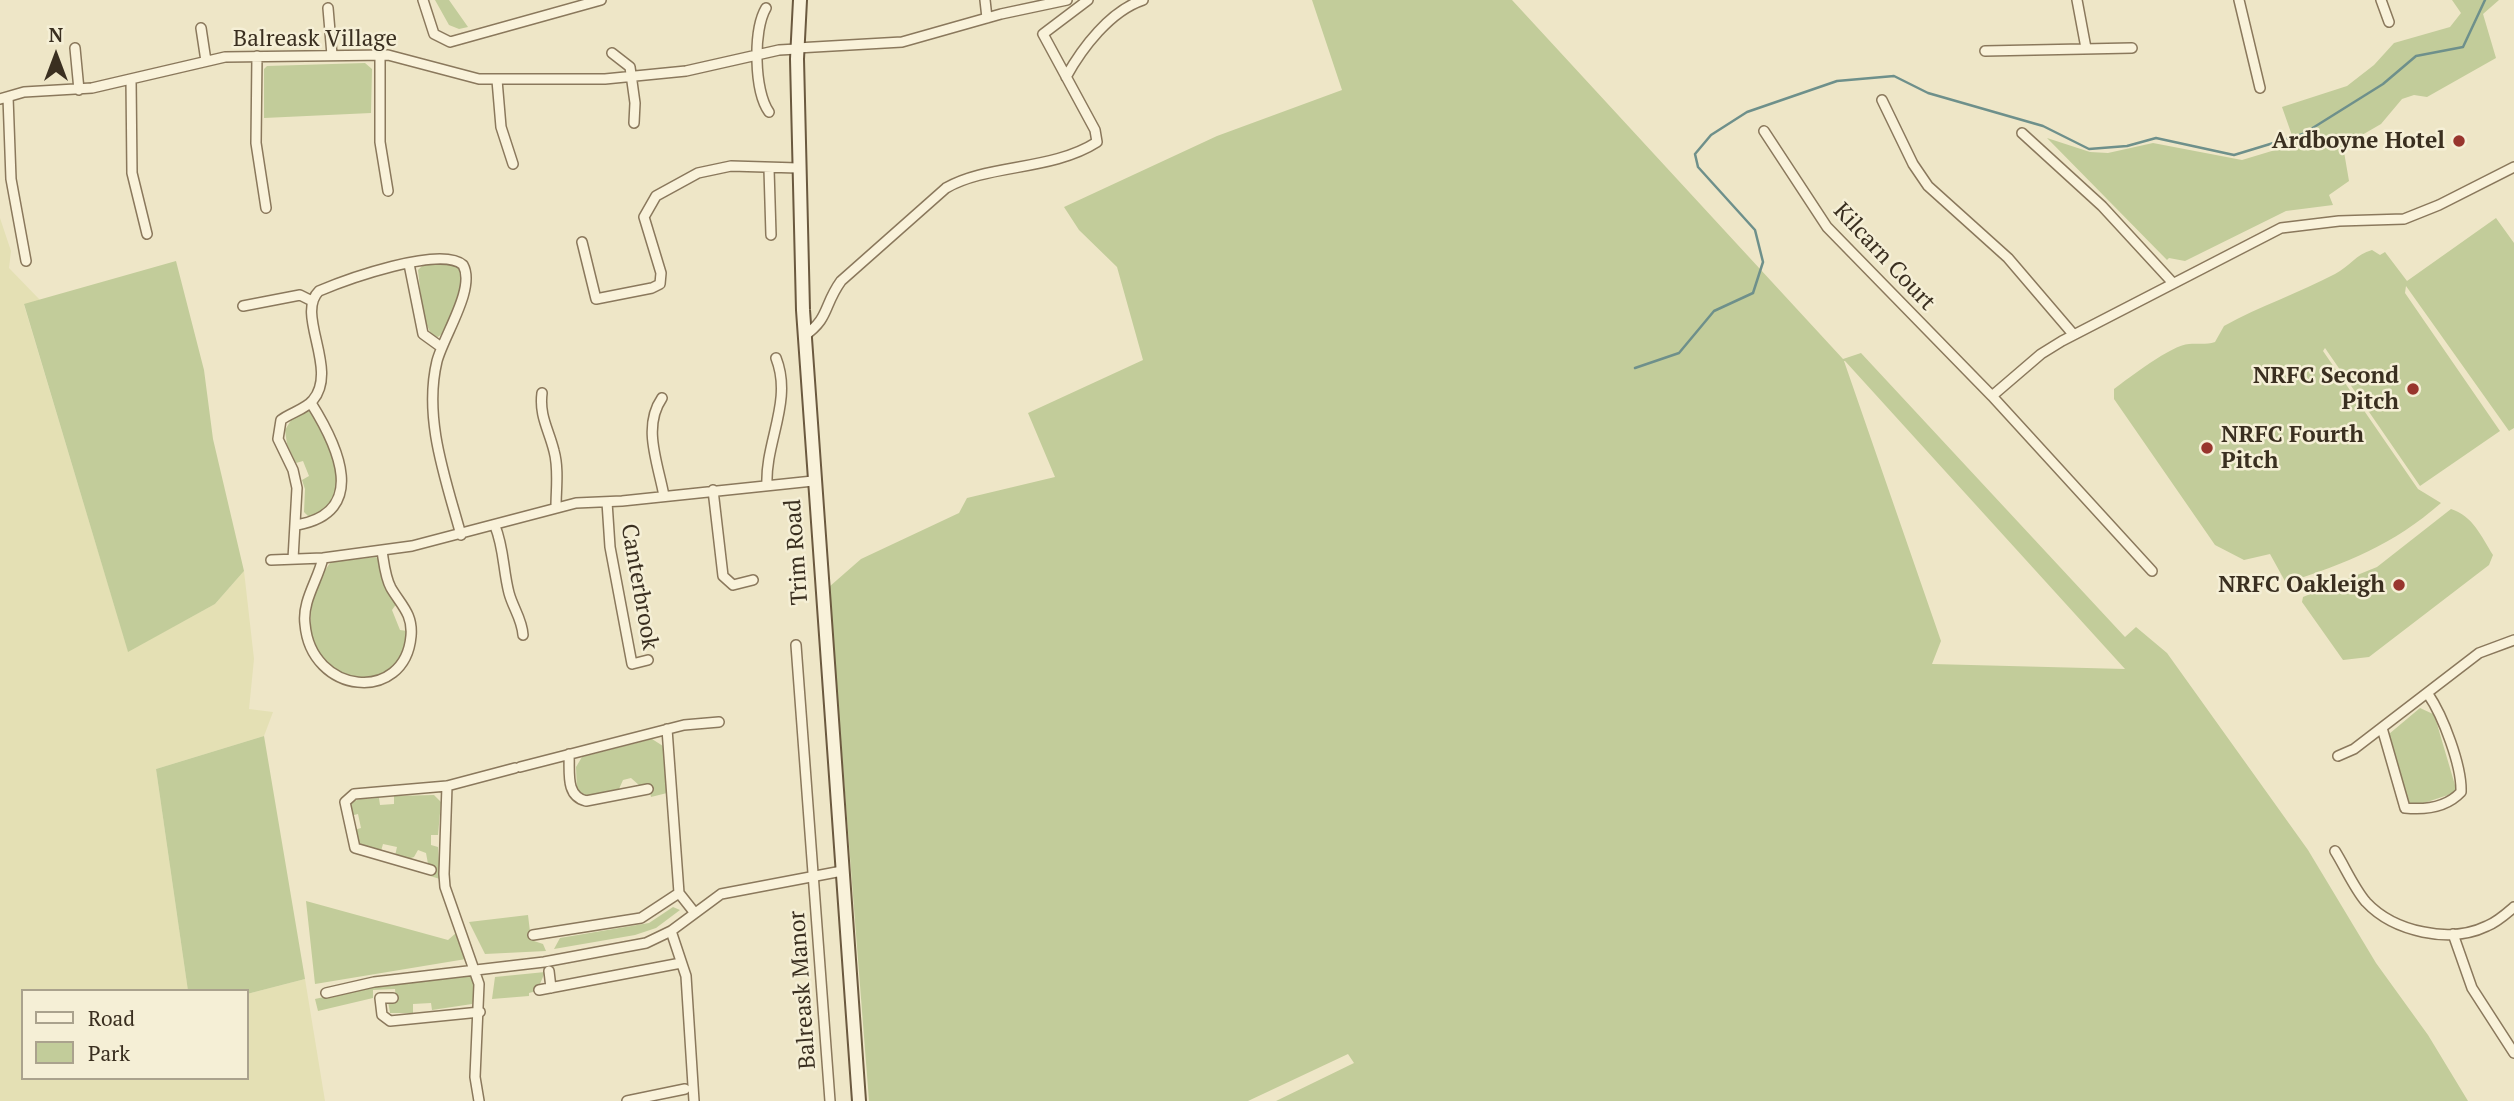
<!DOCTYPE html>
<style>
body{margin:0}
#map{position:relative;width:2514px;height:1101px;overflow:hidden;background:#eee6c7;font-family:"PT Serif",serif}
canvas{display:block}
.legend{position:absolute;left:21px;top:989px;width:228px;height:91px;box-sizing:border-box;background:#f5efd6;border:2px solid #aaa28d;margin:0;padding:9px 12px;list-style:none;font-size:21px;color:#3a2f20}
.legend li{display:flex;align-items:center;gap:14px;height:35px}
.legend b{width:35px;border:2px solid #aaa28d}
.north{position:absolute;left:21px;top:21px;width:70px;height:70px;-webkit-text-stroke:5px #f5efd6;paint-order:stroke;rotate:0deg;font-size:19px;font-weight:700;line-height:28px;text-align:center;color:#3a2f20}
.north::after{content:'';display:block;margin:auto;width:24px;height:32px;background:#3a2f20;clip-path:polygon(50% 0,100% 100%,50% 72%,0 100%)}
</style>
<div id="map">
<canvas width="2514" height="1101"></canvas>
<ul class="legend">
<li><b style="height:9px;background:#f9f2da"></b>Road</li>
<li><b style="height:19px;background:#c2cc9a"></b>Park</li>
</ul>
<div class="north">N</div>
</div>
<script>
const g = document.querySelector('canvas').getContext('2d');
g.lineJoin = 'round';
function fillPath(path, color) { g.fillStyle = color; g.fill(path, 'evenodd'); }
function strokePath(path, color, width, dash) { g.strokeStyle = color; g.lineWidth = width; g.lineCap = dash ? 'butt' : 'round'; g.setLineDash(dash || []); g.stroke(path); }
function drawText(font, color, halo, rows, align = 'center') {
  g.font = font + ' "PT Serif",serif'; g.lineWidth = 5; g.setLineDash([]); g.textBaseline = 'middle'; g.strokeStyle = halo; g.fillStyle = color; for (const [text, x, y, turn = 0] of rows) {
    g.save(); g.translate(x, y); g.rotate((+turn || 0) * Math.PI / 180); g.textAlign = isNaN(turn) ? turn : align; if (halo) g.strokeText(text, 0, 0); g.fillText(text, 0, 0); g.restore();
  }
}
fillPath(new Path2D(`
 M0,218L11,251L9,268L40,300L24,305L128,651L215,604L244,571L254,659L249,709L273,712L264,736L156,769L188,991H23V1078H247V994L305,979L325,1101H0Z`), '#e4e0b4');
fillPath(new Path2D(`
 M435,0H449L468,27L459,29L449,25Z
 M1312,0H1512L1843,359L1861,353L2125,637L2136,627L2167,653L2308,850L2376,963L2428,1035L2468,1101H1276L1354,1063L1348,1054L1248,1101H869L829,587L861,559L959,513L967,498L1055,477L1028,413L1143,360L1117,267L1079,230L1064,207L1217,136L1342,90ZM1844,361H1845L2125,669L1932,664L1941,641Z
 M2452,0H2499L2483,14L2496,58L2427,97L2414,95L2402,99L2381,124L2343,146L2349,181L2329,195L2333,205L2286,211L2185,261L2169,258L2167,260L2047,138L2090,152L2108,153L2153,143L2242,160L2295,144L2282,107L2347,86L2374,65L2394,43L2450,27L2461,13Z
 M365,63L372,69L371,113L264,118V69L267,66Z
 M2496,218L2514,243V428L2509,431L2406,286L2405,293L2500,431L2420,486L2325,348L2323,351L2418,489L2441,503C2393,545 2347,563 2286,583L2270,554L2244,560L2215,545L2114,399V389C2129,378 2171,345 2189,344C2197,343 2206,345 2215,342L2224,326C2260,306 2299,293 2335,274C2349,267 2356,254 2372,250L2380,255L2385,252L2407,281Z
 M176,261L204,370L213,439L244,571L215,604L128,652L24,304Z
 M455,263L464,275L458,297L443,333L438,337L432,336L423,317L418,270L423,265Z
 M310,411C326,426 346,483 332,502C327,510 318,513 310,518L304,512L305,489L302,480L309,476L303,461L296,463L287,444L285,430L293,417Z
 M2451,509C2473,516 2481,536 2493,555L2489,565L2369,657L2343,660L2302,602L2303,597L2377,567Z
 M376,557C387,567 382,589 397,603L392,610L400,630L407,631C406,638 406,647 404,653C401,663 390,670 380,674C308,698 293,608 331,562Z
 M2420,708L2433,714L2437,724L2457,792L2418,805L2409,803L2389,734Z
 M264,736L305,979L247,994V991H188L156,769Z
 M652,739L663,746L667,793L651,797L648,784L640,786L631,778L623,780L619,789L587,796L577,790L576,767L582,757Z
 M434,795L441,802L438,835H431V845L438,847L440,879L430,876L433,866L428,864L426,853L418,850L414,857L408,859L395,856L397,847L383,844L381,851L360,845L354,830L361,828L358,814L350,816L349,803L360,799L379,798L380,805L394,804V796Z
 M306,901L448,940L456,933L466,959L315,984Z
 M673,907L680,910L656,928L635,935L554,949L560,938L649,923Z
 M528,915L531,940L543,944L546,951L485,954L469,922Z
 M545,972L537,991L529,993V996L492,999L495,977Z
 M472,974L475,997L472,1004L432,1010L431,1003L413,1004V1013H390L388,1001L396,1000L395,989L373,990V998L318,1011L315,999L376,985Z`), '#c2cc9a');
strokePath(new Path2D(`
 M1635,368L1679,353L1714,311L1753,293L1763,262L1755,230L1698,167L1695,154L1711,135L1747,112L1837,81L1894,76L1928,93L2043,126L2089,149L2127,146L2156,138L2234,155L2303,134L2383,84L2416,56L2463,47L2485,0`), '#6e908b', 2.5);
const minor = new Path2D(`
 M423,0L434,34L450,42L601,0
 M985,0L987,18
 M2077,0L2086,48
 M2239,0L2260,88
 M2381,0L2389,22
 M328,8L332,55
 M766,8C753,30 754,91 769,112
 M201,28L206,61
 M75,48L79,90
 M797,48L902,42L1001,14L1067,0
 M1985,51L2132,48
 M612,53L630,67L635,103L634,123
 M380,54V142L388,191
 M257,56L256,143L266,208
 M1066,77C1082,48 1110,11 1143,0
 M131,79L132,173L147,234
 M497,80L501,127L513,164
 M8,97L11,179L26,261
 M0,99L24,92L92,88L225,57L388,55L479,79H605L686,71L779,50L797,49
 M1882,100L1913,164L1928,186L2008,258L2073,334
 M1764,131L1827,227L1992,396L2152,571
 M2022,133L2102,206L2172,282
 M769,169L771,235
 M582,242L596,299L652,288L660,284L661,273L644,217L656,196L698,173L731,166L798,168
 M409,264L423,334L441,347
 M243,306L300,295L312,301
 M804,336C830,318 823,306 841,281L946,188C987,164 1052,171 1097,142L1095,130L1043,34L1088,0
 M542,393C539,416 549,430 554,451C559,469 556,489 556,507
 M1992,396L2041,354L2062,341L2281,228L2339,221L2404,219L2439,205L2514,167
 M662,398C642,427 658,463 664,496
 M767,485C765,442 793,401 776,358
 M713,490L723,576L733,585L753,580
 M607,502L610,547L632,664L648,660
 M297,525C369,512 338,446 311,403
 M495,526C504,548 503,570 509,593C513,608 522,619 523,635
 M323,558C318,580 302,601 305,624C311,695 405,704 411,636C413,614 401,605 391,588C385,577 384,563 382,551
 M293,559L297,488L293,470L278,439L281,420C290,413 306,409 313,400C339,369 295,314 319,291C345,280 441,245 463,265C476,288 444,335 437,361C423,419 446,480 461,535
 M271,560L323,558L412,546L576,503L622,501L813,481
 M796,645L830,1101
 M2382,728L2405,808C2425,810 2447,807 2461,792C2462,766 2443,716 2428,694
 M667,729L679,893L694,912
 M569,754C570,772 565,796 586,801L648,789
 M2338,756L2354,749L2479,653L2514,640
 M520,767L684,725L719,722
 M447,786L444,874L445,887L479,984L475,1077L479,1101
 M2335,851C2345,867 2354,888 2366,902C2394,932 2450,944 2487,926C2497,922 2506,914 2514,907
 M431,870L355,848L345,802L354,794L447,786L515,768
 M671,931L686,976L694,1101
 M2453,934L2472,988L2514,1053
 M533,935L641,918L679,893
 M549,971L551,988
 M539,990L681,963
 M326,993L374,982L544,962L646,943L671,931L721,894L842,871
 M393,998H380L382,1015L390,1021L480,1012
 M627,1101L685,1089`);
const secondary = new Path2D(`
 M800,0L797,59L803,310L859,1101`);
strokePath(minor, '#8a785c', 12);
strokePath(secondary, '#6b593f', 16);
strokePath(minor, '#f9f2da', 9);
strokePath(secondary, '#f9f2da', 12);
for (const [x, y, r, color] of [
 [2459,141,7,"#98352d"],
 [2413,389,7,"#98352d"],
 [2207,448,7,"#98352d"],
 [2399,585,7,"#98352d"]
]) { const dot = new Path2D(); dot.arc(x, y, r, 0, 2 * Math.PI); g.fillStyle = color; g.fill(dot); strokePath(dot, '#f5efd6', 2.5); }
drawText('23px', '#3a2f20', '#f5efd6', [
 ["Balreask Village",315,39],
 ["Kilcarn Court",1884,257,47],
 ["Trim Road",797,552,-94],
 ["Canterbrook",639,587,80],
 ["Balreask Manor",803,990,-94]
]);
drawText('bold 23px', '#3a2f20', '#f5efd6', [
 ["Ardboyne Hotel",2445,141],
 ["NRFC Second",2399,376],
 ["Pitch",2399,402],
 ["NRFC Fourth",2221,435,"left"],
 ["Pitch",2221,461,"left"],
 ["NRFC Oakleigh",2385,585]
], 'right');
</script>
